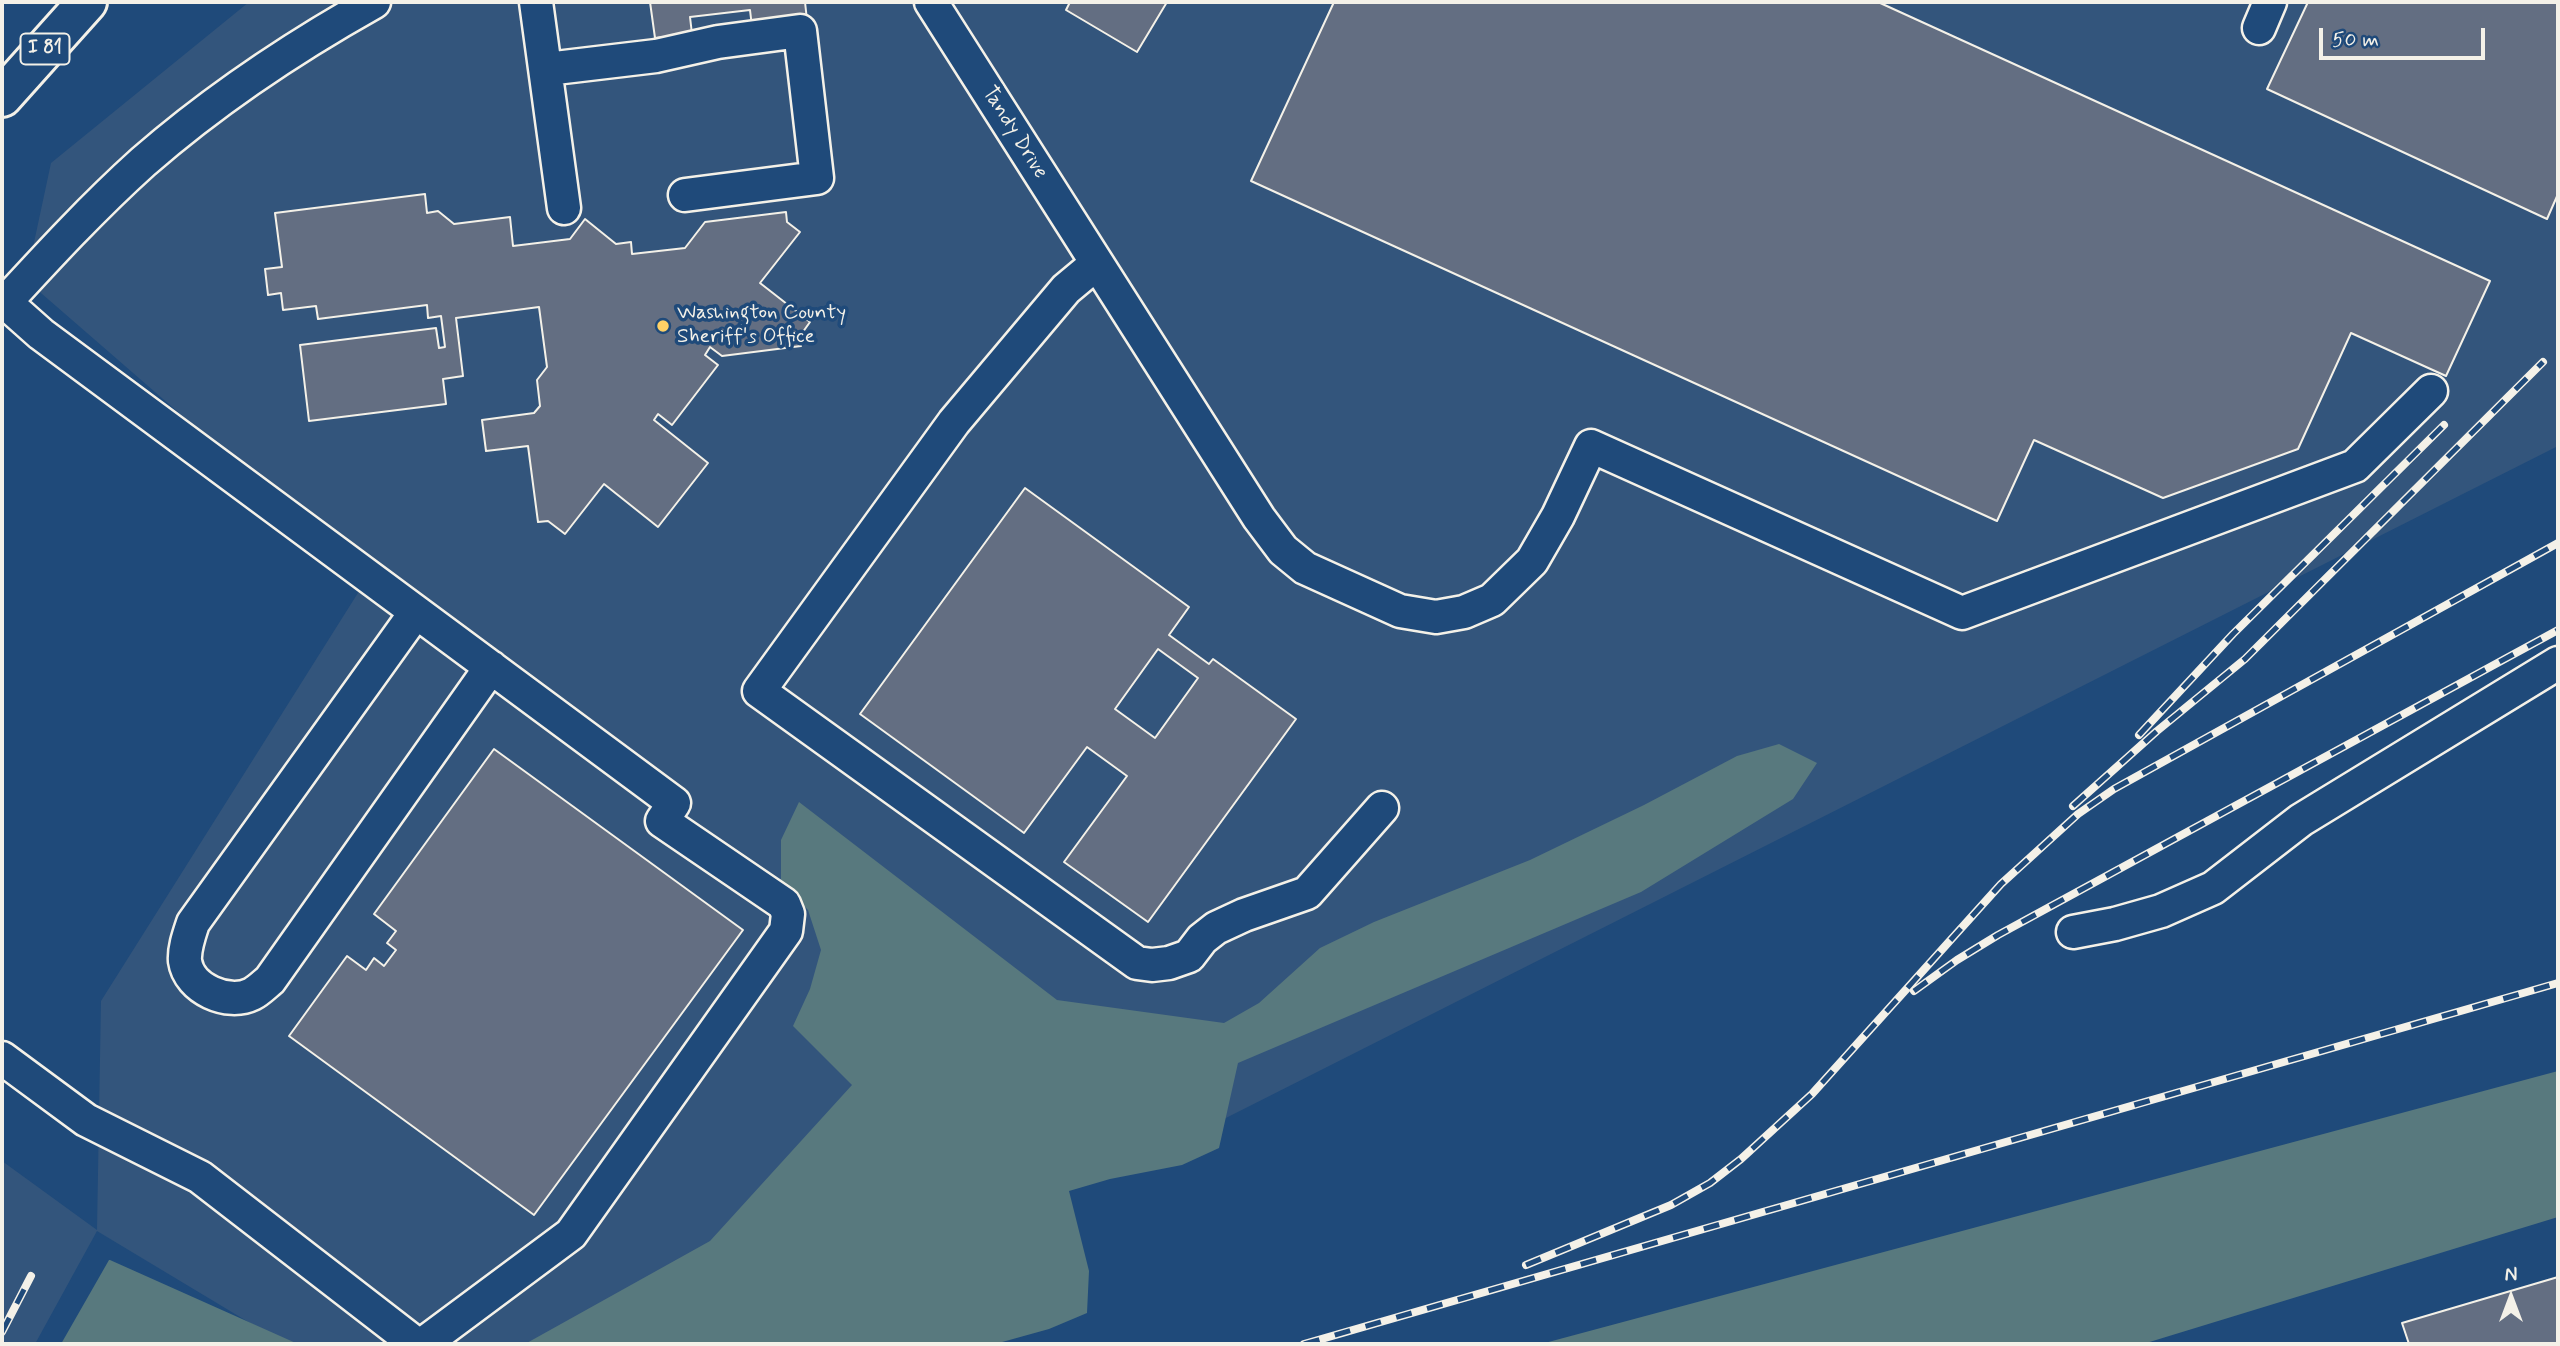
<!DOCTYPE html>
<style>
body{margin:0}
#map{position:relative;width:2560px;height:1346px;overflow:hidden;background:#1f4a7a;font-family:Mynerve,sans-serif}
canvas{display:block}
.frame{position:absolute;inset:0;border:4px solid #f4f1e8;pointer-events:none}
.north{position:absolute;left:2476px;top:1262px;width:70px;height:70px;-webkit-text-stroke:5px #1f4a7a;paint-order:stroke;rotate:0deg;font-size:19px;font-weight:700;line-height:28px;text-align:center;color:#f4f1e8}
.north::after{content:'';display:block;margin:auto;width:24px;height:32px;background:#f4f1e8;clip-path:polygon(50% 0,100% 100%,50% 72%,0 100%)}
.scale{position:absolute;left:2319px;top:28px;width:166px;height:32px;box-sizing:border-box;border:4px solid #f4f1e8;border-top:0;padding-left:9px;font-size:21px;line-height:24px;white-space:nowrap;color:#f4f1e8;-webkit-text-stroke:5px #1f4a7a;paint-order:stroke}
</style>
<div id="map">
<canvas width="2560" height="1346"></canvas>
<div class="frame"></div>
<div class="north">N</div>
<div class="scale">50 m</div>
</div>
<script>
const g = document.querySelector('canvas').getContext('2d');
g.lineJoin = 'round';
function fillPath(path, color) { g.fillStyle = color; g.fill(path, 'evenodd'); }
function strokePath(path, color, width, dash) { g.strokeStyle = color; g.lineWidth = width; g.lineCap = dash ? 'butt' : 'round'; g.setLineDash(dash || []); g.stroke(path); }
function drawText(font, color, halo, rows, align = 'center') {
  g.font = font + ' Mynerve,sans-serif'; g.lineWidth = 7; g.setLineDash([]); g.textBaseline = 'middle'; g.strokeStyle = halo; g.fillStyle = color; for (const [text, x, y, turn = 0] of rows) {
    g.save(); g.translate(x, y); g.rotate((+turn || 0) * Math.PI / 180); g.textAlign = isNaN(turn) ? turn : align; if (halo) g.strokeText(text, 0, 0); g.fillText(text, 0, 0); g.restore();
  }
}
fillPath(new Path2D(`
 M249,2H2558V446L1214,1124L707,1344H285L97,1231L35,1344H2V1161L97,1230L101,1001L368,577L26,280L51,163Z`), '#33557c');
fillPath(new Path2D(`
 M1779,744L1817,763L1793,799L1641,892L1238,1063L1219,1148L1182,1165L1110,1179L1069,1191L1089,1271L1087,1313L1049,1329L995,1344H525L710,1241L852,1085L793,1026L810,989L821,950L808,910L781,881V840L799,802L1057,1000L1224,1023L1259,1003L1320,948L1374,922L1530,860L1644,805L1737,756Z
 M2558,1071V1217L2143,1344H1541Z
 M109,1260H110L298,1344H61Z`), '#58797e');
const building = new Path2D(`
 M650,2H805L807,20L752,27L750,10L690,17L692,34L655,38Z
 M1070,2H1167L1137,52L1066,10Z
 M1334,2H1878L2490,281L2446,376L2351,333L2298,449L2163,498L2034,440L1997,521L1251,181Z
 M2308,2H2558V194L2547,219L2267,89Z
 M425,194L427,213L438,211L454,224L510,217L513,246L570,239L585,219L616,244L631,242L632,254L685,248L705,222L786,212L787,222L800,232L760,283L810,322L800,336L801,346L722,356L710,347L705,355L718,365L672,425L658,414L654,420L708,463L658,527L604,484L565,534L548,521L538,522L528,446L486,451L482,420L534,413L540,406L537,380L547,367L539,307L456,318L463,376L443,379L446,404L309,421L300,345L436,328L439,348L445,347L441,316L428,318L427,305L318,319L316,306L283,310L281,293L268,295L265,269L282,267L275,213Z
 M1025,488L1189,607L1169,635L1209,664L1213,659L1296,719L1148,922L1064,862L1127,776L1087,747L1024,833L860,714ZM1158,649L1198,678L1155,738L1115,709Z
 M494,749L743,930L534,1215L289,1036L347,956L366,970L374,958L384,966L396,950L387,943L396,931L374,914Z
 M2558,1277V1344H2409L2402,1323Z`);
fillPath(building, '#636e82');
strokePath(building, '#f4f1e8', 2);
const minor = new Path2D(`
 M536,2L564,208
 M931,2L1259,518L1283,550L1305,568L1400,611L1436,617L1464,612L1492,600L1532,561L1558,516L1591,446L1962,613L2355,466L2431,391
 M2259,28L2270,2
 M547,69L656,56L718,42L800,31L817,178L685,195
 M1096,264L1066,289L954,422L759,691L1137,963L1152,965L1169,963L1189,956L1202,939L1216,928L1244,915L1307,893L1382,808
 M5,302L41,334L674,803L662,821L784,904L788,914L786,931L571,1234L423,1344
 M2,306C47,257 93,207 143,162C214,100 292,48 374,2
 M416,612L193,923C189,935 184,949 185,961C189,989 228,1006 252,994C258,991 264,985 270,980L491,667
 M2073,932L2115,924L2161,911L2213,888L2301,820L2558,663
 M2,1058L86,1120L200,1177L416,1344`);
const highway = new Path2D(`
 M2,97L87,2`);
strokePath(minor, '#f4f1e8', 37);
strokePath(highway, '#f4f1e8', 44);
strokePath(minor, '#1f4a7a', 32);
strokePath(highway, '#1f4a7a', 38);
const rail = new Path2D(`
 M2139,735L2233,634L2444,425
 M2073,806L2157,731L2245,659L2543,362
 M1914,991L1957,960L1998,935L2558,630
 M1526,1265L1671,1205L1710,1183L1741,1159L1812,1094L2001,884L2078,814L2114,789L2558,543
 M2,1332L31,1276
 M1304,1344L2558,983`);
strokePath(rail, '#f4f1e8', 8);
strokePath(rail, '#1f4a7a', 5, [16]);
for (const [x, y, r, color] of [
 [663,326,7,"#ffd166"]
]) { const dot = new Path2D(); dot.arc(x, y, r, 0, 2 * Math.PI); g.fillStyle = color; g.fill(dot); strokePath(dot, '#1f4a7a', 2.5); }
for (const [x, y, w] of [
 [45,49,49]
]) { const box = new Path2D(); box.roundRect(x - w / 2, y - 15.5, w, 31, 5); g.fillStyle = '#1f4a7a'; g.fill(box); strokePath(box, '#f4f1e8', 2); }
drawText('bold 19px', '#f4f1e8', null, [
 ["I 81",45,49]
]);
drawText('21px', '#f4f1e8', '#1f4a7a', [
 ["Tandy Drive",1014,133,58]
]);
drawText('21px', '#f4f1e8', '#1f4a7a', [
 ["Washington County",677,314],
 ["Sheriff's Office",677,338]
], 'left');
</script>
